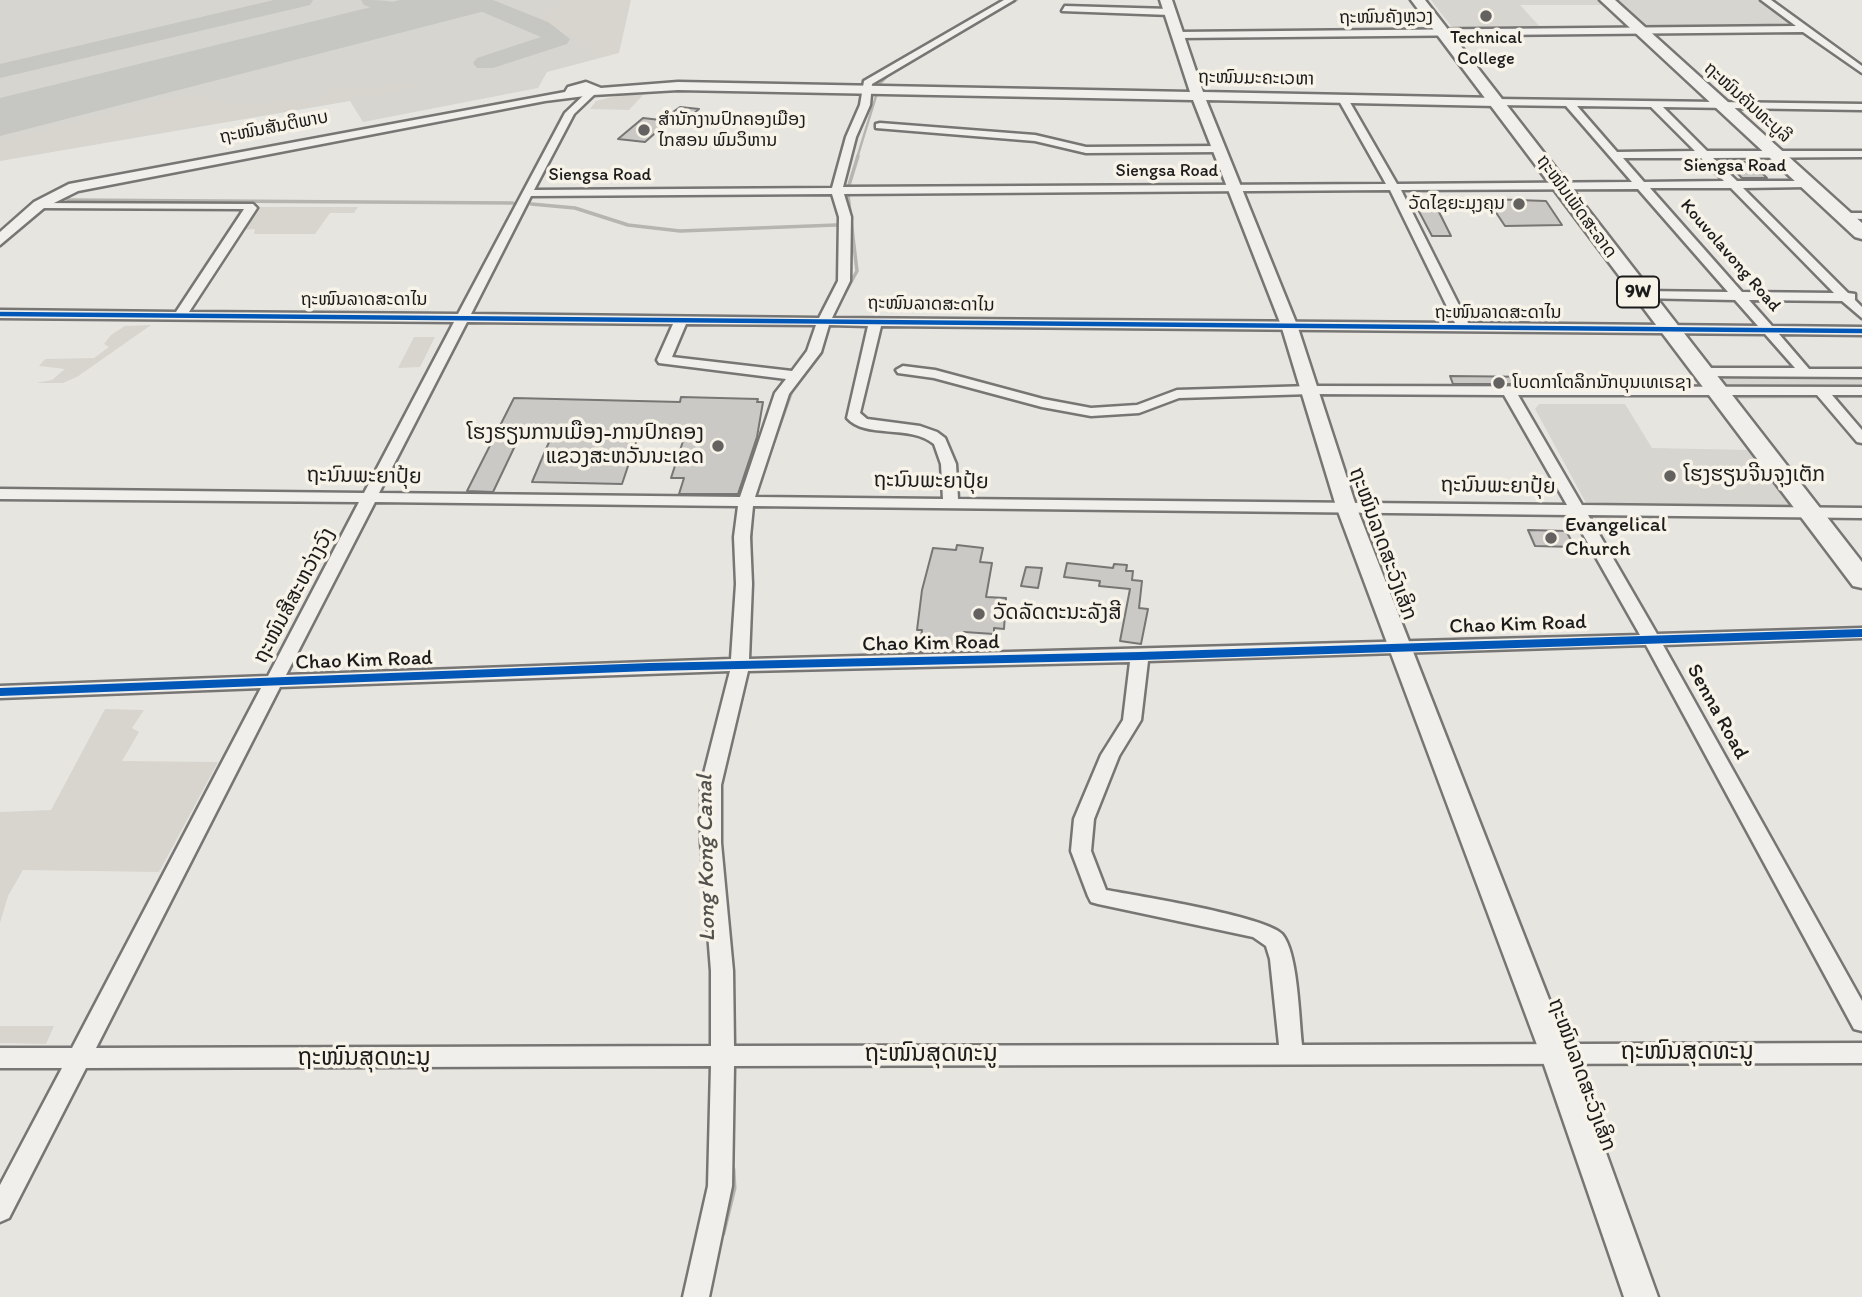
<!DOCTYPE html>
<meta charset="utf-8">
<style>
body{margin:0}
canvas{display:block;background:#e6e5e0}
</style>
<canvas width="1862" height="1297"></canvas>
<script>
const g = document.querySelector('canvas').getContext('2d');
g.lineJoin = 'round';
function fillPath(path, color) { g.fillStyle = color; g.fill(path, 'evenodd'); }
function strokePath(path, color, width, dash) { g.strokeStyle = color; g.lineWidth = width; g.lineCap = dash ? 'butt' : 'round'; g.setLineDash(dash || []); g.stroke(path); }
function drawText(font, color, halo, rows, align = 'center') {
  g.font = font + ' Itim,"Noto Sans Lao",sans-serif'; g.lineWidth = 7; g.setLineDash([]); g.textBaseline = 'middle'; g.strokeStyle = halo; g.fillStyle = color; for (const [text, x, y, turn = 0] of rows) {
    g.save(); g.translate(x, y); g.rotate((+turn || 0) * Math.PI / 180); g.textAlign = isNaN(turn) ? turn : align; if (halo) g.strokeText(text, 0, 0); g.fillText(text, 0, 0); g.restore();
  }
}
fillPath(new Path2D(`
 M0,0H631L619,53L547,72L538,88L363,122L350,101L0,161Z
 M1431,0H1604L1609,5H1520L1541,28L1460,29L1451,26Z
 M1619,0H1757L1794,26L1649,27Z
 M1715,371H1862V398L1735,399Z
 M1539,404H1625L1652,448L1749,450L1790,505L1586,503L1535,409Z`), '#d7d5cf');
fillPath(new Path2D(`
 M554,0H629L617,52L601,55L582,48L594,44L537,21L567,4Z
 M424,86L0,160V143L167,98L200,96L244,106L305,100L326,95L337,87Z
 M633,92H652L643,95L629,110L590,109L596,101Z
 M257,207H358L354,213H330L315,234H254L255,229L240,230Z
 M151,325L77,377L63,383H36L52,380L65,369L39,366L45,359L94,358L109,347L104,344L111,335L125,326Z
 M414,337H435L420,367L398,368Z
 M105,709L144,710L132,728L139,732L122,761L218,762L159,872L23,870L8,896L0,923V812L51,810Z
 M0,1026H54L46,1044L0,1043Z`), '#d8d5ce');
strokePath(new Path2D(`
 M936,46L1017,0
 M879,85L894,69
 M857,158L877,93`), '#b7b5af', 2.5);
strokePath(new Path2D(`
 M849,185L858,156
 M68,200L513,203
 M531,204L575,208L628,225L680,231L836,225
 M839,304L857,271L848,195
 M820,355L829,327`), '#b7b5af', 3.5);
strokePath(new Path2D(`
 M766,462L791,392L821,353
 M750,546L751,525`), '#b7b5af', 4.5);
strokePath(new Path2D(`
 M722,1233L733,1188L732,1170`), '#b7b5af', 7);
fillPath(new Path2D(`
 M274,0H313L310,5L0,78V64Z
 M361,0C380,0 406,0 419,15L408,22L364,5Z
 M463,0H493L548,22L570,39L567,44L493,68H477L473,63L477,58L541,37L466,5Z`), '#c6c6c2');
fillPath(new Path2D(`
 M400,0H493L485,11L0,136V98Z`), '#c6c6c2');
const building = new Path2D(`
 M680,107L699,109L686,120L666,117Z
 M643,118L669,121L645,142L618,139Z
 M1726,162H1751L1767,178H1742Z
 M1487,199L1546,201L1562,225L1505,226Z
 M1414,202H1434L1451,236H1432Z
 M1450,376L1542,377L1546,384H1453Z
 M681,397L758,399L757,402H763L757,437L738,494H679L684,478H671L686,432L640,430L622,484L532,482L555,428L524,427L493,492L467,491L514,398L680,402Z
 M1528,530L1566,531L1575,547L1535,546Z
 M957,545L983,548L980,562L992,563L986,597L1006,598L1004,629L994,628V634L964,632L962,651L919,652L922,630H917L922,590L933,548L956,550Z
 M1067,563L1113,568L1114,564L1127,565L1126,571H1133L1132,580L1142,581L1139,608L1148,609L1141,644L1120,641L1130,589L1099,586L1100,581L1064,577Z
 M1026,567L1042,568L1038,588L1021,586Z`);
fillPath(building, '#cac9c5');
strokePath(building, '#777674', 2);
const minor = new Path2D(`
 M1004,0H1014L872,84L870,105L856,137L843,187L1386,184L1338,99L1343,96L1348,99L1397,184L1632,182L1566,106L1497,105L1492,102L1497,99L1862,104V110L1663,107L1707,151H1862V157L1713,158L1737,181H1808L1814,184L1808,187L1743,188L1848,293L1855,294V300L1862,307V318L1842,301L1749,300L1772,326L1862,327V335L1779,334L1809,369H1862V377L1700,376L1693,372L1700,368H1795L1765,334L881,326L860,413L867,419L920,426L937,432L945,438L956,464L958,499L1567,505L1504,395L1311,394L1179,398L1139,413L1091,416L1042,407L934,378L898,373L896,370L903,366L935,370L1043,399L1091,408L1137,405L1177,390L1311,386L1862,387V395H1832L1862,430V443L1857,442L1817,395H1518L1582,505L1862,508V518L1588,515L1657,634L1862,628V638L1663,645L1862,1001V1031L1854,1029L1646,645L1148,661L1141,720L1119,756L1094,819L1091,851L1106,890C1138,896 1264,916 1282,934C1298,952 1299,1020 1302,1045L1862,1043V1063L734,1066L732,1186L709,1297H683L708,1186L711,1066L86,1068L9,1218L0,1222V1185L62,1068H0V1048H72L261,688L0,698V686L268,676L359,502L0,499V489L364,493L454,322L0,318V310L176,312L244,209L39,208L35,207V203L253,204L257,208L189,312L458,314L565,113L588,91L596,93L574,114L534,190L832,188L846,137L860,105L864,81ZM1577,106L1651,107L1695,151L1617,152ZM1623,158H1701L1724,181L1644,182ZM1650,188H1731L1834,293L1742,292ZM1638,189L1728,292L1641,291L1635,295L1637,298L1735,300L1758,326L1468,323L1401,190ZM1390,190L1455,323L832,318L850,281L851,217L844,194ZM832,194L839,217L838,281L819,318L471,314L531,196ZM467,322L673,324L657,360L659,363L786,379L775,393L740,497L379,493ZM686,324L816,325L807,351L792,371L672,357ZM829,325L868,326L847,418C865,439 910,424 934,444L941,464L943,499L755,497L789,394L821,352ZM375,502L738,506L734,537L736,584L731,659L286,675ZM753,506L1572,515L1640,635L749,659L752,584L750,537ZM1130,662L1123,720L1101,755L1074,819L1071,851L1088,896L1091,902L1098,904L1253,937L1266,946L1270,959L1279,1045L734,1046L733,971L721,843V785L748,671ZM730,671L701,785V843L711,971V1046L96,1048L280,687Z
 M1761,0H1771L1862,66V73L1803,32L1178,38L1173,35L1178,32L1796,26Z
 M1065,6L1170,9L1174,12L1170,15L1062,11Z
 M880,123L1035,135L1086,147L1218,146L1223,149L1218,152L1086,153L1035,141L876,128V124Z
 M1844,213H1862V219L1840,218L1838,216Z`);
const tertiary = new Path2D(`
 M1160,0H1172L1203,92L1497,98L1503,102L1497,106L1206,100L1297,325L1356,506L1570,1053L1658,1297H1624L1540,1053L1336,506L1281,325L1193,100L678,90L593,95L545,101L78,191L44,208L0,245V232L34,202L69,184L565,92L568,87L586,82L601,88L678,82L1190,92Z`);
const primary = new Path2D(`
 M1411,0H1425L1862,562V588L1853,586Z
 M1600,0H1615L1862,223V239L1855,237Z`);
strokePath(minor, '#777674', 5);
strokePath(tertiary, '#777674', 5);
strokePath(primary, '#777674', 5);
fillPath(minor, '#f0efeb');
fillPath(tertiary, '#f0efeb');
fillPath(primary, '#f0efeb');
strokePath(new Path2D(`
 M0,314L1862,331`), '#0057b8', 4.5);
strokePath(new Path2D(`
 M0,692L650,667L1140,656L1862,633`), '#0057b8', 8);
for (const [x, y, r, color] of [
 [1486,16,7,"#636261"],
 [644,130,7,"#636261"],
 [1519,204,7,"#636261"],
 [1499,383,7,"#636261"],
 [718,446,7,"#636261"],
 [1670,476,7,"#636261"],
 [1551,538,7,"#636261"],
 [979,614,7,"#636261"]
]) { const dot = new Path2D(); dot.arc(x, y, r, 0, 2 * Math.PI); g.fillStyle = color; g.fill(dot); strokePath(dot, '#f7f3e8', 2.5); }
drawText('18px', '#1c1c1c', '#f7f3e8', [
 ["ຖະໜົນຄັງຫຼວງ",1386,18,-1],
 ["ຖະໜົນມະຄະເວຫາ",1256,79,1],
 ["ຖະໜົນຄັນທະບູລີ",1747,103,42],
 ["ຖະໜົນສັນຕິພາບ",274,128,-11],
 ["Siengsa Road",1735,166],
 ["Siengsa Road",1167,171],
 ["Siengsa Road",600,175],
 ["ຖະໜົນເພັດສະລາດ",1576,207,54],
 ["Kouvolavong Road",1730,256,49],
 ["ຖະໜົນລາດສະດາໄນ",364,300],
 ["ຖະໜົນລາດສະດາໄນ",931,305,1],
 ["ຖະໜົນລາດສະດາໄນ",1498,313]
]);
drawText('18px', '#1c1c1c', '#f7f3e8', [
 ["Technical",1486,38,"center"],
 ["College",1486,59,"center"],
 ["ສຳນັກງານປົກຄອງເມືອງ",658,120],
 ["ໄກສອນ ພົມວິຫານ",658,141],
 ["ວັດໄຊຍະມຸງຄຸນ",1505,204,"right"],
 ["ໂບດກາໂຕລິກນັກບຸນເທເຣຊາ",1513,383]
], 'left');
for (const [x, y, w] of [
 [1638,292,42]
]) { const box = new Path2D(); box.roundRect(x - w / 2, y - 15.5, w, 31, 5); g.fillStyle = '#f7f3e8'; g.fill(box); strokePath(box, '#1c1c1c', 2); }
drawText('bold 19px', '#1c1c1c', null, [
 ["9W",1638,292]
]);
drawText('21px', '#1c1c1c', '#f7f3e8', [
 ["ໂຮງຮຽນການເມືອງ-ການປົກຄອງ",704,434,"right"],
 ["ແຂວງສະຫວັນນະເຂດ",704,458,"right"],
 ["ໂຮງຮຽນຈີນຈຸງເຕັກ",1684,476],
 ["Evangelical",1565,526],
 ["Church",1565,550],
 ["ວັດລັດຕະນະລັງສີ",993,614]
], 'left');
drawText('21px', '#1c1c1c', '#f7f3e8', [
 ["ຖະນົນພະຍາປຸ້ຍ",364,477,1],
 ["ຖະນົນພະຍາປຸ້ຍ",931,482,1],
 ["ຖະນົນພະຍາປຸ້ຍ",1498,487,1],
 ["ຖະໜົນລາດສະວົງເສິກ",1382,544,70],
 ["ຖະໜົນສີສະຫວ່າງວົງ",295,596,-62],
 ["Chao Kim Road",1518,625,-2],
 ["Chao Kim Road",931,644,-1],
 ["Chao Kim Road",364,661,-2],
 ["Senna Road",1717,712,61],
 ["ຖະໜົນລາດສະວົງເສິກ",1581,1075,70]
]);
drawText('italic 23px', '#52514e', '#f7f3e8', [
 ["Long Kong Canal",707,858,-91]
]);
drawText('24px', '#1c1c1c', '#f7f3e8', [
 ["ຖະໜົນສຸດທະນູ",1687,1053],
 ["ຖະໜົນສຸດທະນູ",931,1055],
 ["ຖະໜົນສຸດທະນູ",364,1059]
]);
</script>
